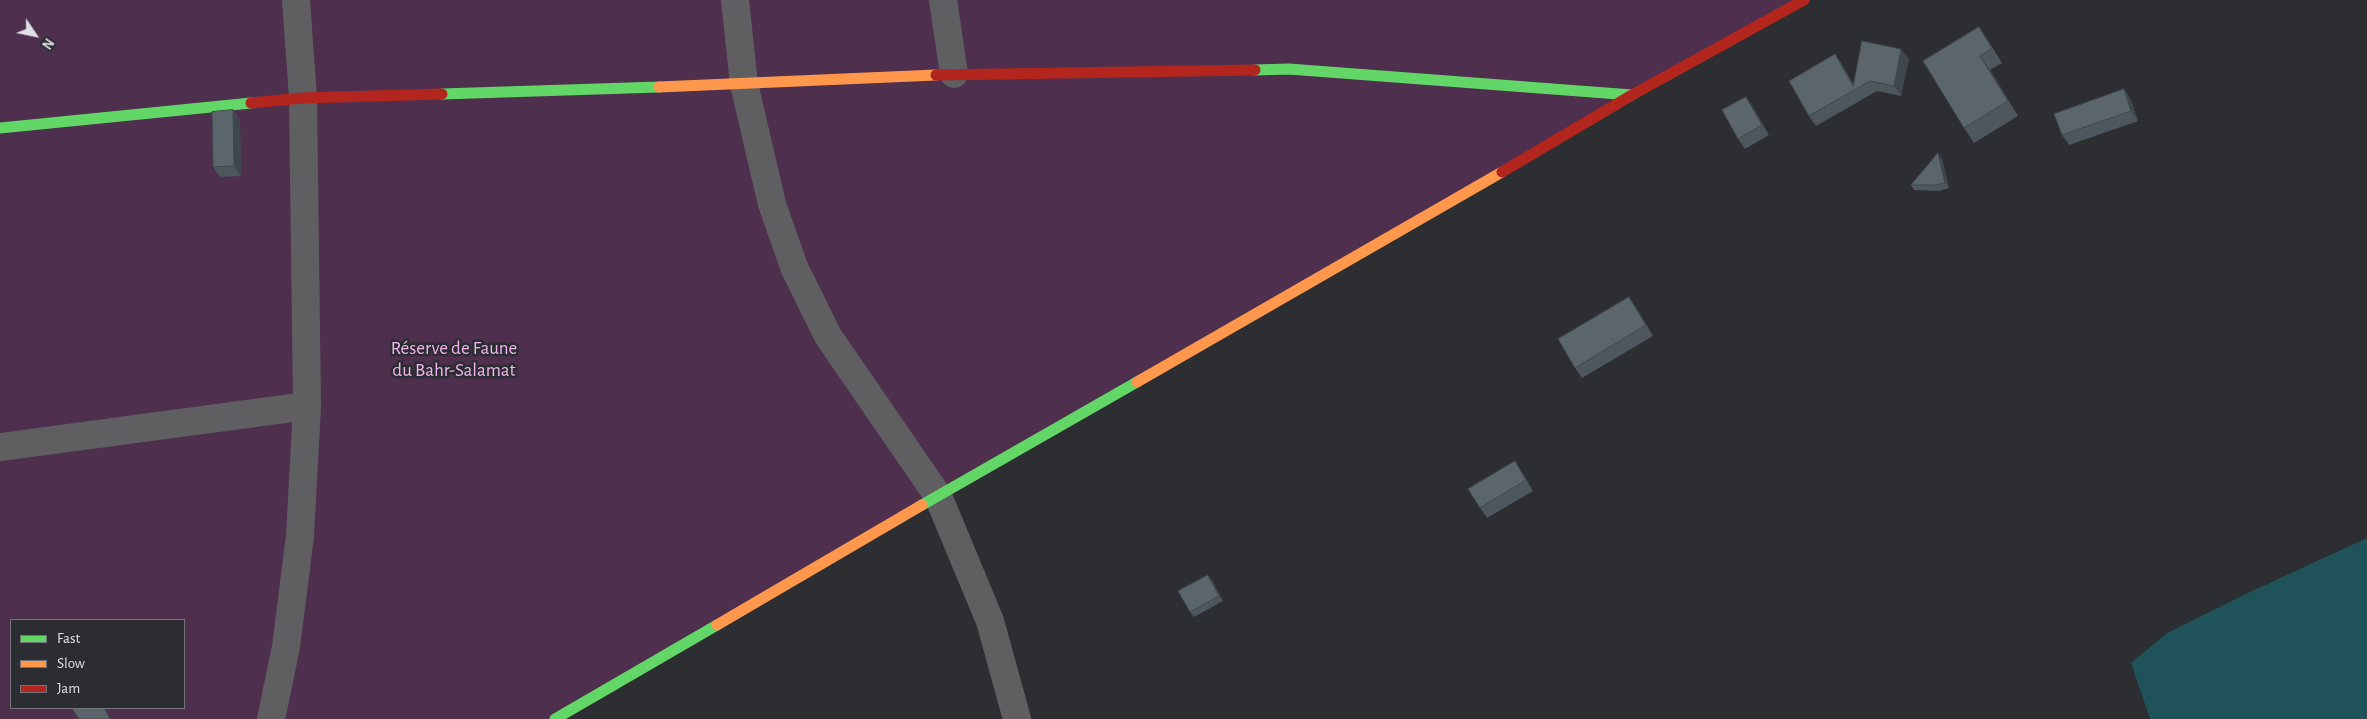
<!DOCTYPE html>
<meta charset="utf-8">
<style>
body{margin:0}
#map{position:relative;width:2367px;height:719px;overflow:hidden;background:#2c2e31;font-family:"Alegreya Sans",sans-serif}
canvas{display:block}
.legend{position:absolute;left:10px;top:619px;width:175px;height:90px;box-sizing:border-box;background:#2b2d32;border:1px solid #737579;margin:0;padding:6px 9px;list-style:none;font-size:15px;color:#dfe0e3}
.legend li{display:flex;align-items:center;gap:10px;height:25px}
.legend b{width:25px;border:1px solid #737579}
.north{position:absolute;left:10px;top:10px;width:50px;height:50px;-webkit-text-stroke:4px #2b2d32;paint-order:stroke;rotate:124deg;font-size:14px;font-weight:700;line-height:20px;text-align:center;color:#dfe0e3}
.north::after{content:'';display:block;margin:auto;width:18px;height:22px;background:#dfe0e3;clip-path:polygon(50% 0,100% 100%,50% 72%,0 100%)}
</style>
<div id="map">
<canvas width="2367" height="719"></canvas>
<ul class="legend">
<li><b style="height:6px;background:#63d668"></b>Fast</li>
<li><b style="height:6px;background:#ff974d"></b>Slow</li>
<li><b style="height:6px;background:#b3261e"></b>Jam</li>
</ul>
<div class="north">N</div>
</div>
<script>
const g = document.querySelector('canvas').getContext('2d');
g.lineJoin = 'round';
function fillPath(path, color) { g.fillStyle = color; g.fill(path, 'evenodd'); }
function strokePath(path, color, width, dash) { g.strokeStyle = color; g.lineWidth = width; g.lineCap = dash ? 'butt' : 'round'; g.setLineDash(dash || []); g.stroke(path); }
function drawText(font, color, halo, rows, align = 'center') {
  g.font = font + ' "Alegreya Sans",sans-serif'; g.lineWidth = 5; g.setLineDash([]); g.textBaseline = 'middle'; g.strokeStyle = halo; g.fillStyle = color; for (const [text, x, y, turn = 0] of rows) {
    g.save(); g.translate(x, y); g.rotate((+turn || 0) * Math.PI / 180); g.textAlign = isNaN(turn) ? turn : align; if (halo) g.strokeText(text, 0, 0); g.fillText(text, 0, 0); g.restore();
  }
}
fillPath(new Path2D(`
 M0,0H1804L555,719H0ZM11,620H184V708H11Z`), '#4e2f4d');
fillPath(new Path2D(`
 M2367,538V719H2150L2131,663L2167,633L2252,591Z`), '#1f5359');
strokePath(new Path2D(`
 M735,0L744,84L772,204L794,267L828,336L938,496L990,621L1017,719
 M943,0L954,74
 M0,447L307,406
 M271,719L286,647L300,536L307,406L303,98L296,0`), '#5f5f61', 28);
strokePath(new Path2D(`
 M1255,70L1289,69L1632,95
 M442,94L659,87
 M0,128L251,103
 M922,505L1137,382
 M555,719L717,625`), '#63d668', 11);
strokePath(new Path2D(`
 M659,87L936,75
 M1137,382L1502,172
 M717,625L922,505`), '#ff974d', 11);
strokePath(new Path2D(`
 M936,75L1255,70
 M251,103L303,98L442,94
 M1502,172L1632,95L1804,0`), '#b3261e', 11);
fillPath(new Path2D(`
 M1979,27L1989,42L2002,63L1990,70L2018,116L1974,143L1964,128Z
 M1901,49L1909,59L1901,96L1877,91L1816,126L1809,116L1835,54L1842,64L1853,84Z
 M2124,89L2131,100L2138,121L2069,145L2062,135Z
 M1746,97L1753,107L1769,135L1745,149L1738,139Z
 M233,110L240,120L241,176L220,177L213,167Z
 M1942,159L1949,188L1939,191L1914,190L1911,185Z
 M1636,307L1653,336L1582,378L1575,368Z
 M1515,461L1522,472L1533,491L1487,518L1480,508Z
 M1212,580L1223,601L1194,617L1190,612Z`), '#4d575d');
fillPath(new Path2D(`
 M1901,49L1909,59L1901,96L1894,86Z
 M1835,54L1842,64L1856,89H1855Z
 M1980,56L1990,70L2018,116L2008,101Z
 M2124,89L2131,100L2138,121L2131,111Z
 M1746,97L1753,107L1769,135L1762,125Z
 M233,110L240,120L241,176L234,166Z
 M1938,153L1942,159L1949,188L1945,183Z
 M1629,297L1636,307L1653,336L1646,325Z
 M1208,575L1212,580L1223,601L1219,596Z
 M104,708H105L112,719H110Z`), '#3f474c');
const building = new Path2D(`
 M1979,27L1992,48L1980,56L2008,101L1964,128L1923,61Z
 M1862,41L1901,49L1894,86L1870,81L1809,116L1789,81L1835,54L1853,86Z
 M2124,89L2131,111L2062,135L2054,114Z
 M1746,97L1762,125L1738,139L1722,110Z
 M233,110L234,166L213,167L212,112Z
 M1938,153L1945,183L1935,185H1911Z
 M1629,297L1646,325L1575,368L1558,339Z
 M1515,461L1526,480L1480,508L1468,489Z
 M1208,575L1219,596L1190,612L1178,591Z
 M72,708H104L110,719H79Z`);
fillPath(building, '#5a656c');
strokePath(building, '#3f474c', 1);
drawText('19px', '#f2b4ee', '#2b2d32', [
 ["Réserve de Faune",454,348],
 ["du Bahr-Salamat",454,370]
]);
</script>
